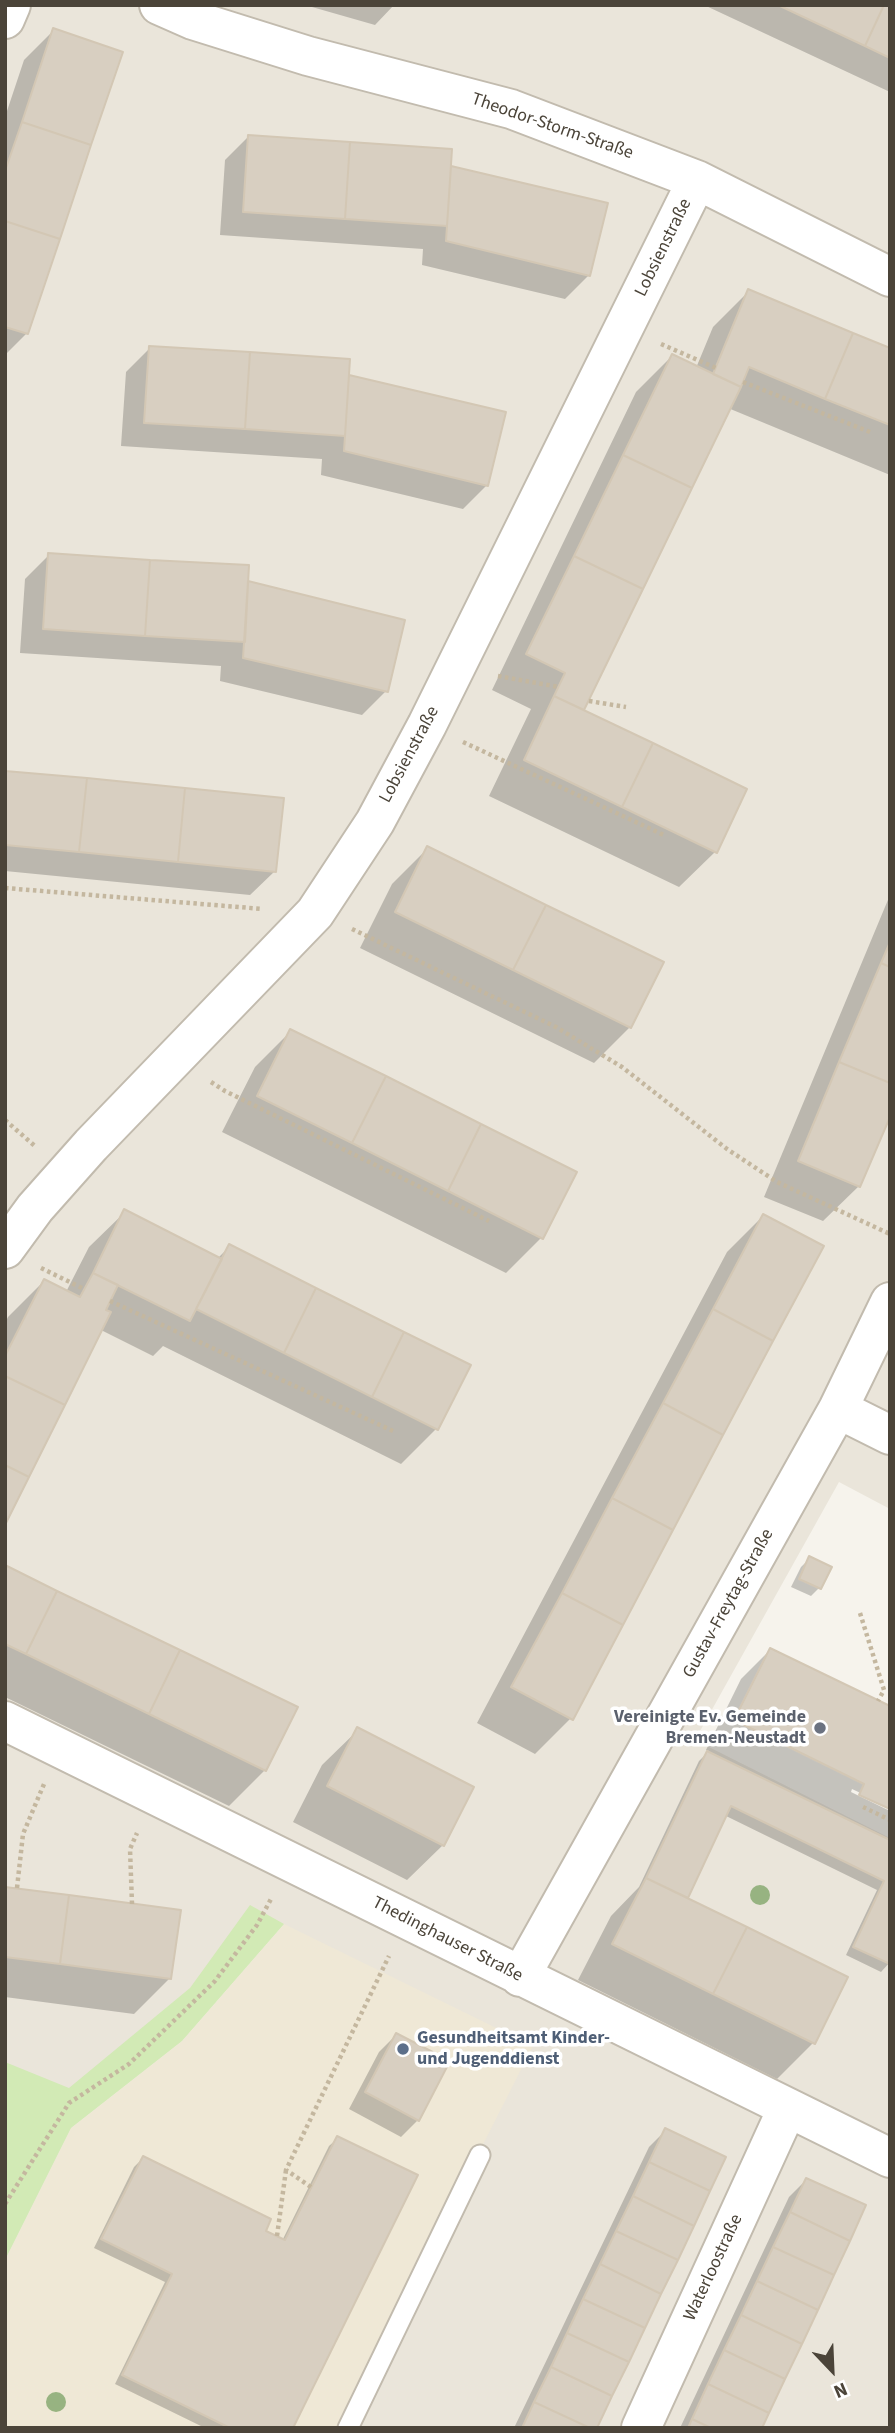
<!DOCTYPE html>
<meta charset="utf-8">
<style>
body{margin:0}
#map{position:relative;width:895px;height:2433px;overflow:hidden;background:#f6f3ec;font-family:"Source Sans 3",sans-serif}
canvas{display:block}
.frame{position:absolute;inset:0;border:7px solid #4b4439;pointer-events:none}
.north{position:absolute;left:797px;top:2335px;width:70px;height:70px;-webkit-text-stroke:5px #fff;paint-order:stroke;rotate:157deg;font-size:19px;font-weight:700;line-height:28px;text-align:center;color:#4b4439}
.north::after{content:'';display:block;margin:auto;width:24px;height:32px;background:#4b4439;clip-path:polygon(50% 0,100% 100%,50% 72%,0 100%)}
</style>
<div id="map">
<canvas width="895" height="2433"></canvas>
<div class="frame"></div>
<div class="north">N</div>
</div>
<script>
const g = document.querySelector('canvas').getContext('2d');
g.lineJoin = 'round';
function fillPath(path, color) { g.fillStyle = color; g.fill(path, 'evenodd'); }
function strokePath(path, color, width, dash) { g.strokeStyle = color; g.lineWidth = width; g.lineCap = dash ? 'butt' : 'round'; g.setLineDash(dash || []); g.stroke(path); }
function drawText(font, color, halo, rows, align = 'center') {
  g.font = font + ' "Source Sans 3",sans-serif'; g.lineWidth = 7; g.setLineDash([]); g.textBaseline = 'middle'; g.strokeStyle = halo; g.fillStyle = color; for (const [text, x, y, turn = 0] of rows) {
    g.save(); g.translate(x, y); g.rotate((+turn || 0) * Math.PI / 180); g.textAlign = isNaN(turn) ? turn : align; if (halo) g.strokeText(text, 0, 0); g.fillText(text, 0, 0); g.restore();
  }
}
fillPath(new Path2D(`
 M5,5H890V1509L839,1482L695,1740L890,1838V2428H339L284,1924L182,2041L71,2128L5,2260Z`), '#eae5da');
fillPath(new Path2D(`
 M284,1924L533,2046L339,2428H5V2260L71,2128L182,2041Z`), '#efe8d6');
fillPath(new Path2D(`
 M250,1905L284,1924L182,2041L71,2128L5,2260V2062L69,2088L190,1988Z`), '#d2eab5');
fillPath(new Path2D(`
 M305,5H394L375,25Z
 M704,5H890V92Z
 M54,30L27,333L5,355V117L24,60Z
 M249,136L449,167L606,204L589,275L565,299L422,265L423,249L220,235L225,160Z
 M749,291L890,350V475L728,408L582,711L715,852L679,887L489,796L531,709L492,690L636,392L672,356L696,368L713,327Z
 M150,348L347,376L504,414L487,485L463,509L321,475L322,459L121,446L126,372Z
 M49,555L246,583L386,691L362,715L220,681L221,666L20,653L25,579Z
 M5,773L275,871L250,895L5,871Z
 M428,848L630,1027L594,1063L360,948L392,884Z
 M890,895V1112L859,1186L823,1221L764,1197Z
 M291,1031L542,1237L506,1273L222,1132L255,1067Z
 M125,1212L218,1258L229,1247L436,1429L401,1464L163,1346L153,1356L101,1330L5,1521V1323L8,1317L44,1281L66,1292L89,1247Z
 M763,1216L571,1718L535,1754L477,1723L727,1252Z
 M810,1558L819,1588L811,1596L791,1587L801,1567Z
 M5,1567L265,1770L229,1806L5,1697Z
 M770,1650L888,1707L890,1704V1807L852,1789L851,1792L890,1811V1962L881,1972L846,1955L877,1890L724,1815L685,1899L813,2043L777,2079L578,1980L611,1916L639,1887L699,1761L709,1751L706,1750L741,1679Z
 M358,1730L443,1845L407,1880L293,1822L322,1765Z
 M5,1889L170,1978L134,2014L5,1997Z
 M396,2035L418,2120L401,2137L349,2109L379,2052Z
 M666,2130L595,2428H514L649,2147Z
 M338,2138L291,2428H205L115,2384L165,2282L94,2248L134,2167L143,2158L282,2241L329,2146Z
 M806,2180L760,2428H680L789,2197Z`), '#0003');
const building = new Path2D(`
 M778,5H884L865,46Z
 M884,5H890V58L865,46Z
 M53,28L123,52L91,145L22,122Z
 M22,122L91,145L60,239L5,221V171Z
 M248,135L350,142L345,219L243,212Z
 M350,142L452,149L447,226L345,219Z
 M451,166L608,203L590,276L446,241Z
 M5,221L60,239L28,334L5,327Z
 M748,289L853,333L825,399L749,367L741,387L713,374Z
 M853,333L890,348V425L825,399Z
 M149,346L250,352L245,429L144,423Z
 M250,352L350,359L345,436L245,429Z
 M672,354L741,387L692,488L623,455Z
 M349,375L506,412L488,486L344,451Z
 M623,455L692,488L643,589L574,556Z
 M48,553L150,560L145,636L43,629Z
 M574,556L643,589L584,710L554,696L565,673L526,654Z
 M150,560L249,565L245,642L145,636Z
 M248,581L405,620L388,692L243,658Z
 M554,696L653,743L622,807L524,760Z
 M653,743L747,789L717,853L622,807Z
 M5,771L87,778L79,852L5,845Z
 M87,778L185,788L178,862L79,852Z
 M185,788L284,798L276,872L178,862Z
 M427,846L546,905L513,970L395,912Z
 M546,905L664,962L631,1028L513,970Z
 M890,942V967L881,963Z
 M881,963L890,967V1083L839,1062Z
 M290,1029L386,1076L352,1143L257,1096Z
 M839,1062L890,1083V1117L860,1187L798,1161Z
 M386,1076L481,1124L448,1191L352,1143Z
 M481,1124L577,1172L543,1239L448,1191Z
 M124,1209L222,1259L190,1321L93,1273Z
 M763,1214L824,1246L773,1341L713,1309Z
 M229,1244L316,1288L284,1353L196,1309Z
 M93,1273L118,1285L106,1310L111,1312L65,1405L5,1376V1356L44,1279L80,1297Z
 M316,1288L404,1332L372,1397L284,1353Z
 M713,1309L773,1341L723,1435L663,1403Z
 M404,1332L471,1365L438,1430L372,1397Z
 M5,1376L65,1405L29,1477L5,1465Z
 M663,1403L723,1435L673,1530L612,1498Z
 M5,1465L29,1477L5,1525Z
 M612,1498L673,1530L623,1625L562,1593Z
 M809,1556L832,1567L821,1589L799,1579Z
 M5,1565L57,1591L26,1654L5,1644Z
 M57,1591L180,1650L149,1714L26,1654Z
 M562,1593L623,1625L573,1720L511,1687Z
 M770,1648L890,1706V1809L859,1795L864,1784L734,1720Z
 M180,1650L298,1707L266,1771L149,1714Z
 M357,1727L474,1787L444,1846L327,1786Z
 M707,1751L890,1840V1964L853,1947L884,1881L731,1806L688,1898L646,1878Z
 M646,1878L747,1927L713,1994L612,1944Z
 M5,1887L69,1895L60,1964L5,1957Z
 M69,1895L181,1910L171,1979L60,1964Z
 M747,1927L848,1977L815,2044L713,1994Z
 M396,2033L450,2061L419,2121L365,2092Z
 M665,2128L726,2157L710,2191L649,2162Z
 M337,2136L418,2175L293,2428H230L122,2375L172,2274L101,2239L143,2156L271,2219L266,2231L285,2240Z
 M649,2162L710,2191L694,2226L633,2196Z
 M806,2178L866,2205L850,2241L790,2212Z
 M633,2196L694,2226L678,2260L616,2231Z
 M790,2212L850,2241L834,2275L773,2247Z
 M616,2231L678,2260L661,2294L600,2264Z
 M773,2247L834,2275L818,2310L757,2281Z
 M600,2264L661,2294L645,2328L583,2299Z
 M757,2281L818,2310L802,2344L741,2315Z
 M583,2299L645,2328L629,2362L567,2333Z
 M741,2315L802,2344L785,2379L724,2350Z
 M567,2333L629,2362L612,2396L551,2367Z
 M724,2350L785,2379L769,2413L708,2384Z
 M551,2367L612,2396L597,2428H590L534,2402Z
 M708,2384L769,2413L762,2428H711L692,2419Z
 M534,2402L590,2428H522Z
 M692,2419L711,2428H688Z`);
fillPath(building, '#d8cfc1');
strokePath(building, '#d3c7b4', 2);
const service = new Path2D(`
 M348,2428L480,2155`);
const minor = new Path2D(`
 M159,5L193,20L308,56L511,109L697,180L890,277
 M5,19L11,5
 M5,1249L35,1208L91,1145L315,913L375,822L427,725L697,180
 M838,1409L890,1435
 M5,1721L890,2158
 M520,1977L838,1409L890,1302
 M641,2428L787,2109`);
strokePath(service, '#c2bbae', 23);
strokePath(minor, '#c2bbae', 42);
strokePath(new Path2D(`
 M661,344L716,368
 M743,382L870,432
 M498,676L559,687
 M589,701L626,707
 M463,742L666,836
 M5,888L263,909
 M352,929L556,1027L622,1067L727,1149L777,1182L890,1234
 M211,1082L225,1091L489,1221
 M5,1120L36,1147
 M41,1268L84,1289
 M110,1301L393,1431
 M860,1613L884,1690L878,1701
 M734,1729L761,1744L765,1736
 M863,1807L890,1820
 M17,1888L23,1834L44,1784
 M132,1904L130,1849L137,1833
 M311,2187L286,2170L389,1956
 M5,2204L69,2103L129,2064L215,1981L257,1925L271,1899
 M277,2236L286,2170`), '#c4b79f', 4.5, [3.5, 3.5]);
strokePath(service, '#fff', 19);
strokePath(minor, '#fff', 38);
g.fillStyle = '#97b381';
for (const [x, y] of [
 [760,1895],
 [56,2402]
]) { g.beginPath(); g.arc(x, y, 10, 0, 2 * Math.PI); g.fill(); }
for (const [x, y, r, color] of [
 [820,1728,7,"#6b7280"],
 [403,2049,7,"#5c6f8a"]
]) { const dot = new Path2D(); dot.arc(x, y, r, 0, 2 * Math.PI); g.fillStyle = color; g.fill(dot); strokePath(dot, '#fff', 2.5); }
drawText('18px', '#4b4439', '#fff', [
 ["Theodor-Storm-Straße",552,127,19],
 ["Lobsienstraße",664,248,-64],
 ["Lobsienstraße",410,755,-62],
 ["Gustav-Freytag-Straße",729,1604,-61],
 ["Thedinghauser Straße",447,1940,27],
 ["Waterloostraße",714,2268,-65]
]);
drawText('bold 18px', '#5b616d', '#fff', [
 ["Vereinigte Ev. Gemeinde",806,1718],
 ["Bremen-Neustadt",806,1739]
], 'right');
drawText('bold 18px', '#4e5e75', '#fff', [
 ["Gesundheitsamt Kinder-",417,2039],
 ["und Jugenddienst",417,2060]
], 'left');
</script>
